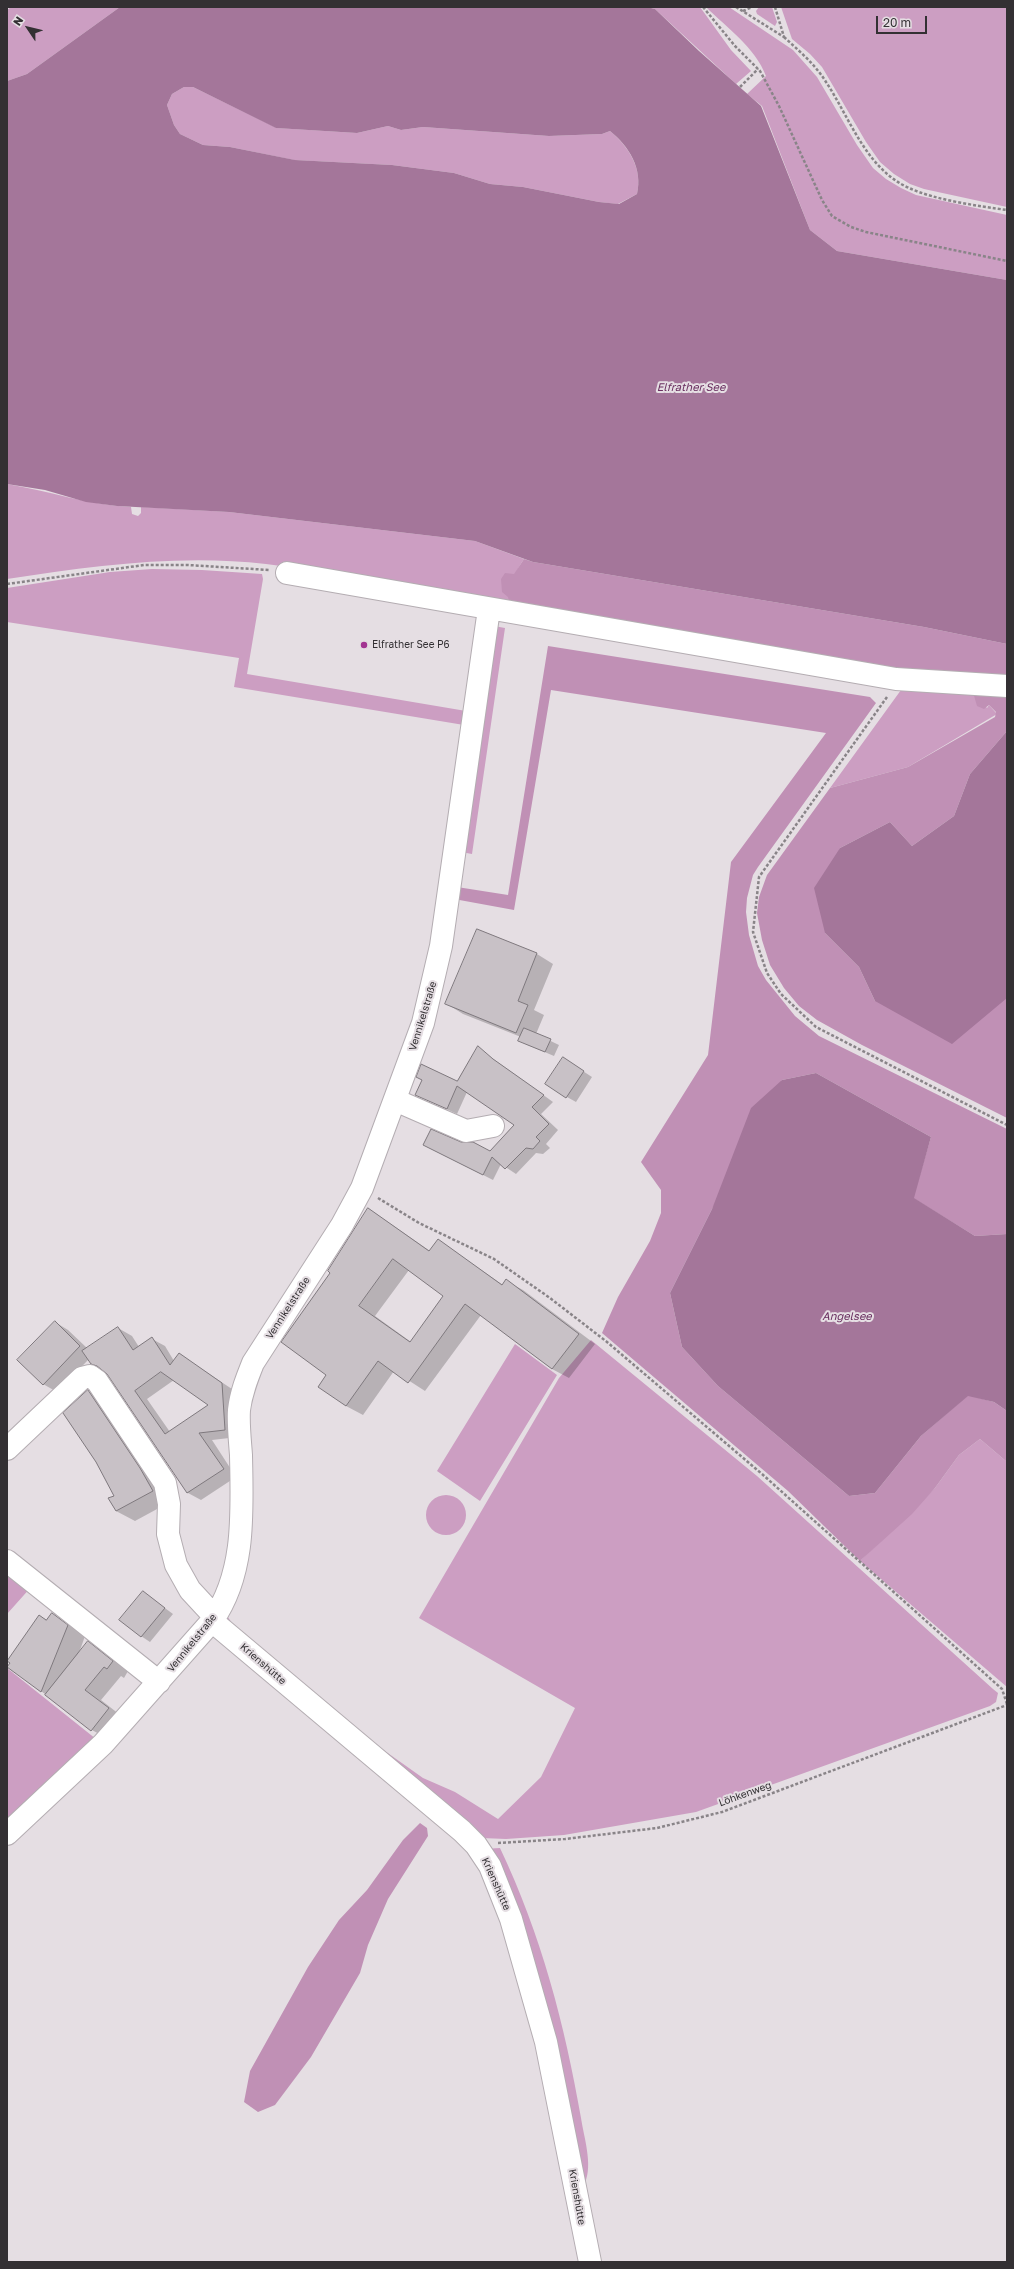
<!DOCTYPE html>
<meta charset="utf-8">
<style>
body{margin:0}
#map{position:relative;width:1014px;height:2269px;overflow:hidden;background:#e5dee3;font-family:"Golos Text",sans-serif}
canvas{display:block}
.frame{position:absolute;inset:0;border:8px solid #333033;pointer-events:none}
.north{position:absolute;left:8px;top:8px;width:40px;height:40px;-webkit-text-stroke:3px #e5dee3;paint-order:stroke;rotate:305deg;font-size:11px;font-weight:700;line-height:16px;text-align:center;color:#333033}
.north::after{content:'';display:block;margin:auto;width:14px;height:18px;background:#333033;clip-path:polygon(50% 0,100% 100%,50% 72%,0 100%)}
.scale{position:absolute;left:876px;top:16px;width:51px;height:18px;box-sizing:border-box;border:2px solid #333033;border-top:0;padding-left:5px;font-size:12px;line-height:14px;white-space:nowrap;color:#333033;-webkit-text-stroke:3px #e5dee3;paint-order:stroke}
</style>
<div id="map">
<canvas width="1014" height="2269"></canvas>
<div class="frame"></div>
<div class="north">N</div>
<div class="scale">20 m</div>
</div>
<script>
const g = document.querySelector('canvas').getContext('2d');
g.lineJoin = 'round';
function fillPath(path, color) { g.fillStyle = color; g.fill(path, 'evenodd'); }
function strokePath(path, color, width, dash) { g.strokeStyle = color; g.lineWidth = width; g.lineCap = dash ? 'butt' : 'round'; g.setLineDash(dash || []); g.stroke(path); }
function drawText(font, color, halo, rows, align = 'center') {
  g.font = font + ' "Golos Text",sans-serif'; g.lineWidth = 4; g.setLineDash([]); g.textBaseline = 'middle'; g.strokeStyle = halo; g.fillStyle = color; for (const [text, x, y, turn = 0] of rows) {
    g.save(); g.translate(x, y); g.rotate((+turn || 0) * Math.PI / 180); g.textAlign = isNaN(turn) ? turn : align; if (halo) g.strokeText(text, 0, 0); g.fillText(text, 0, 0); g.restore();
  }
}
fillPath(new Path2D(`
 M11,7H120L27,74L7,81V10Z
 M647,7H700L731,50L751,71L736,84L655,9Z
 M706,7H729L793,50L817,77L857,145L873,168L886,179L901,188L916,195L1007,215V280L837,251L810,230L762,106L747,94L766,76C755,47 727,28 706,7Z
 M759,7H772L777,22L775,26L757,14L756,11Z
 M781,7H1007V207L924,189L910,184L894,174L880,162L866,142L822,67L810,54L792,39Z
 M184,87H193L277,128L357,133L388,126L401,130L423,127L549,136L602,134L610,131C629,147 643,169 637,194L618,204L599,202L523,187L490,184L454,173L392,165L294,160L230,147L203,145L180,134L174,125L167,105L172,94Z
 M7,484C49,491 89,505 131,507L132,514L138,516L141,513V507L229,512L475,541L524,559C515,572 507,589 510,605C430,591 346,574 266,564C179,554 92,566 7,579Z
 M152,569L202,570L262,574L263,579L247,674L466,711L464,725L234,687L239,658L7,622V588L110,572Z
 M494,626L505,628L472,854L461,852Z
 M901,690L973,692L987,708L989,705L997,714L908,767L830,788Z
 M591,1340L757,1476L993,1689L998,1693L996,1702L990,1706L696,1812L564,1835L506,1839L482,1838L227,1626L224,1611L237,1631L351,1727L423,1778L455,1792L498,1819L541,1777L575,1708L419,1618L559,1378Z
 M515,1344L557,1375L480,1501L437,1471Z
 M980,1439L1007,1462V1687L860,1561L935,1488L959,1455Z
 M426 1515a20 20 0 1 1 40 0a20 20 0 1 1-40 0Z
 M7,1566L32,1586L7,1614Z
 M7,1668L96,1739L7,1822Z
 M500,1848C541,1934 565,2025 581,2118C584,2138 593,2164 585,2183L483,1849Z`), '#cc9ec2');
fillPath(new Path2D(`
 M524,559L533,562L924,627L1007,644V676L911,671L510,605L508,597L502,592L501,579L505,573L514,574Z
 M548,646L870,697L876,703L758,867L753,875L747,898L746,912L749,935L758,966L766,980L795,1016L819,1036L1007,1129V1234L975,1236L913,1198L931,1137L816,1073L782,1080L712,1209L670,1293L682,1347L718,1386L849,1496L875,1493L921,1436L968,1395L994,1402L1007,1411V1462L980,1439L959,1455L935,1488L912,1514L860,1561L788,1491L602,1333L618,1297L650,1241L661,1213V1190L641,1162L708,1055L731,862L826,733L551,690L514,910L454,899L457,887L508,895Z
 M1007,691V731L970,774L954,816L912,846L890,822L840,848L825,933L859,967L875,1001L1007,998V1118L862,1045L817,1020L799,1006L784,988L770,965L762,940L757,913L759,897L767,875L830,788L908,767L995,717L996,712L989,705L984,709L977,706L973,692Z
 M420,1823L427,1828L428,1836L388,1899L368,1945L360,1973L311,2057L275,2105L258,2112L244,2102L250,2071L308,1967L339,1920L367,1890L403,1840Z`), '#c090b5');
fillPath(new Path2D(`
 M120,7H647L655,9L699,51L761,106L810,230L837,251L1007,280V644L924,627L533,562L475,541L229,512L117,506L86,502L45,490L7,484V81L27,74ZM184,87H193L276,128L357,133L388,126L401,130L423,127L549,136L602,134L610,131C629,146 643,169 637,194L619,204L599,202L523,187L490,184L454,173L392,165L295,160L230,147L203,145L180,134L174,125L167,105L172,94Z
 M1007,731V998L952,1044L875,1001L859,967L825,933L814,888L840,848L890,822L912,846L954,816L970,774Z
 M816,1073L931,1137L914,1198L975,1236L1007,1234V1411L994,1402L968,1396L921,1436L875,1493L849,1496L718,1386L682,1347L670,1293L712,1209L751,1108L782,1080Z`), '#a4769a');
fillPath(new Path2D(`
 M477,930L537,954L553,964L534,1010L544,1015L536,1034L559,1045L554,1056L528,1045L519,1040L521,1037L463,1014L447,1004Z
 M478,1048L553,1102L541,1114L558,1130L546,1144L550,1148L543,1154L536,1153L516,1174L501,1164L493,1180L424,1145L461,1143L490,1152L516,1125L467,1092L457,1114L416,1095L457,1083Z
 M572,1064L592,1077L576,1102L567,1097Z
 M369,1209L430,1251L438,1240L503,1285L506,1281L523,1290L595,1344L569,1378L552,1369L481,1315L425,1391L394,1371L363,1415L346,1406L320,1386L328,1375L332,1272ZM409,1270L445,1296L411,1342L375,1316Z
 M55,1322L68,1330L88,1349L118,1328L132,1336L139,1347L152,1339L165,1346L174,1361L179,1354L235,1391L238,1437L212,1440L236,1477L201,1500L188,1493L108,1373L91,1363L89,1359L57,1392L43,1384ZM174,1380L210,1405L170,1432L147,1399Z
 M88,1391L106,1401L170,1502L135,1521L116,1511L115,1496Z
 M143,1592L173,1614L150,1642L141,1636Z
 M52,1614L85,1636L79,1653L88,1642L104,1652L128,1671L124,1678L121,1676L101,1700L124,1718L108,1739L92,1730L41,1691L40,1616L47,1620Z`), '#0003');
const building = new Path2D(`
 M477,929L537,953L518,1001L528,1005L516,1033L445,1004Z
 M524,1028L551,1039L545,1052L518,1041Z
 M478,1046L493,1059L544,1095L532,1107L549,1124L536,1137L540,1141L533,1149L526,1148L505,1169L492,1157L483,1175L423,1145L431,1129L461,1142H473L490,1151L514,1125L457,1086L447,1109L415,1095L422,1080L416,1077L421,1064L457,1081Z
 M563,1057L584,1071L566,1098L545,1084Z
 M368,1208L429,1251L438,1239L502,1285L506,1279L579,1334L552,1369L465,1304L408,1383L378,1361L346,1406L318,1387L326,1375L281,1342L330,1273L328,1271ZM393,1259L443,1296L410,1342L359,1306Z
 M55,1321L80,1346L43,1385L17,1360Z
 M118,1327L133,1350L152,1337L170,1365L179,1353L222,1383L225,1430L199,1433L224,1469L187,1493L107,1374L97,1366L91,1364L82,1351ZM161,1372L208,1405L165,1434L135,1391Z
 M88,1390L140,1468L153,1491L116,1511L108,1498L114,1496L96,1462L63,1413Z
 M143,1591L165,1608L141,1637L119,1620Z
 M52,1613L68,1625L41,1692L7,1667L10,1663L7,1661L39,1615L46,1620Z
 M88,1641L113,1661L107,1669L104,1667L85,1690L109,1708L91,1731L45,1695Z`);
fillPath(building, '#c8c1c6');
strokePath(building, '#7e787d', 1);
const minor = new Path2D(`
 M287,573L896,679L1007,686
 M395,1100L466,1131L493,1126
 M7,1449L82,1378L90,1376L97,1381L165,1483L169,1504L168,1534L176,1565L190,1590L215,1617
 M7,1561L159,1682
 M212,1621L462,1831L476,1845L490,1866L511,1919L546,2042L590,2262
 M7,1834L103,1744L212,1621C246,1573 242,1511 241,1455C240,1441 238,1424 239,1410C241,1393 247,1378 253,1363L342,1225L362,1188L423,1023L441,946L489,609`);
strokePath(minor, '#b4adb2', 24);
strokePath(new Path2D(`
 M703,7L735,46L760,71L779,106L822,200L832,216L851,227L866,232L1007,261
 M736,7L784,37L775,7
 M743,11L752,7
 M784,37C799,51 815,64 826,82C850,118 866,169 909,188C935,200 978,206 1007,210
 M740,87L758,69
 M7,584L144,565H188L269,570
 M887,697L759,877L753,932L767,973L781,994L816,1027L1007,1125
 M378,1198L419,1223L494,1259L550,1298L607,1342L762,1474L1002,1689L1007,1704
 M498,1843L565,1839L657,1828L722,1812L1007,1705`), '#898488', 2.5, [3, 2]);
strokePath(minor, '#fff', 22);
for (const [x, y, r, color] of [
 [364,645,4,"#a33492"]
]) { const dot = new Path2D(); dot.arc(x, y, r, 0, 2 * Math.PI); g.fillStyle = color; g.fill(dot); strokePath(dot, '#e5dee3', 1.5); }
drawText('10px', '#333033', '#e5dee3', [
 ["Elfrather See P6",372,645]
], 'left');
drawText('10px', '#333033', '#e5dee3', [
 ["Vennikelstraße",423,1016,-73],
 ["Vennikelstraße",288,1308,-57],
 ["Vennikelstraße",192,1643,-51],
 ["Krienshütte",263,1664,41],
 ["Löhkenweg",745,1794,-20],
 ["Krienshütte",496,1884,66],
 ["Krienshütte",577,2197,80]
]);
drawText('italic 11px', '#6a2f60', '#e5dee3', [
 ["Elfrather See",691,388],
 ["Angelsee",847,1317]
]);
</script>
